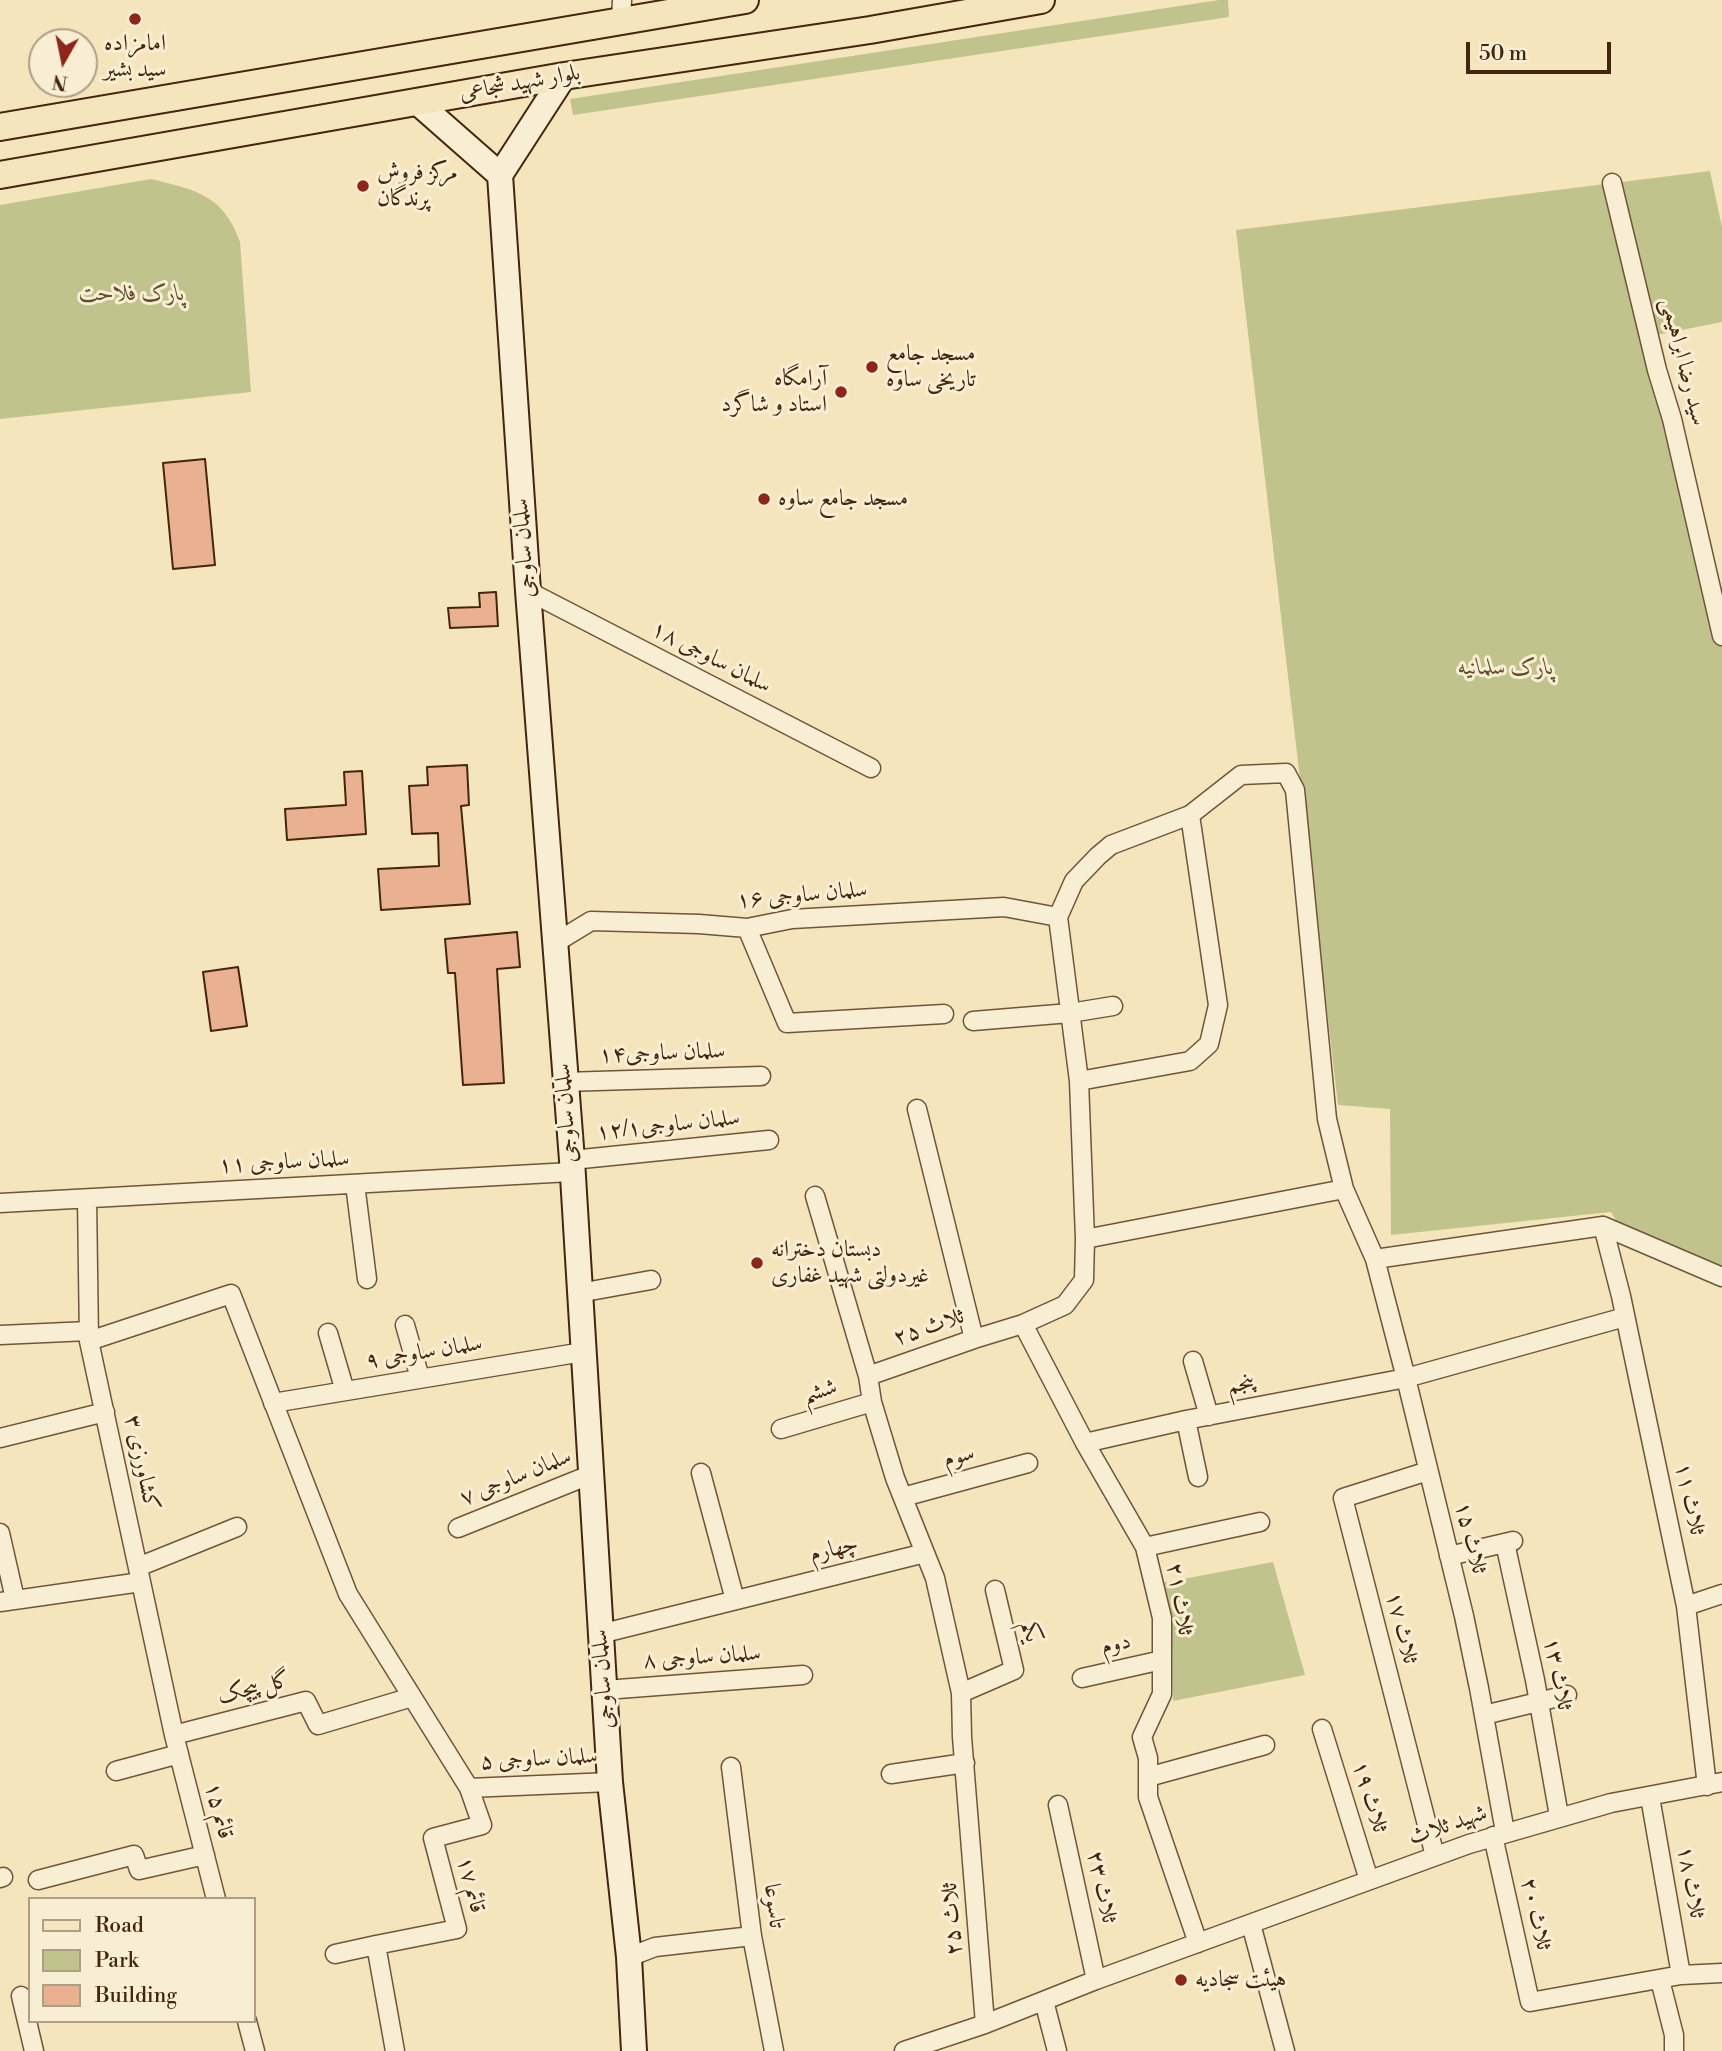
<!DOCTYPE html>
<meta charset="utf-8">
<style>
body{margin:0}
#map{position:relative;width:1722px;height:2051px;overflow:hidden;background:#f5e5bd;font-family:"Libre Bodoni",serif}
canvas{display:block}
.legend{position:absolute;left:28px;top:1897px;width:228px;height:126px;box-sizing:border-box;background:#f8eed4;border:2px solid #b09e84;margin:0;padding:9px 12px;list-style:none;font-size:21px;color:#44250d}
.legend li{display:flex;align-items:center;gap:14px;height:35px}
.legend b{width:35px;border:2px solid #b09e84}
.north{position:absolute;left:28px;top:28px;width:70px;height:70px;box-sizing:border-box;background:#f8eed4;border:2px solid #b09e84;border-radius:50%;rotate:189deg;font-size:19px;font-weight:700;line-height:28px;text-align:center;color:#44250d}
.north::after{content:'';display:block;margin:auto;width:24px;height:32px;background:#8f2418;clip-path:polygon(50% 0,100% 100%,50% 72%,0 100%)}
.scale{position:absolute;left:1466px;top:42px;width:145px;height:32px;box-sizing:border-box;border:4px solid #44250d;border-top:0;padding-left:9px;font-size:21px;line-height:24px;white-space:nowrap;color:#44250d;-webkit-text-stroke:5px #f8eed4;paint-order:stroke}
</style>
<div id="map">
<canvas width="1722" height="2051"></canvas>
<ul class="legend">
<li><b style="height:9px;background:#f5e5bd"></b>Road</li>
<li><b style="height:19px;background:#c1c38d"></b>Park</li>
<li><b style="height:19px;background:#e9b190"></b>Building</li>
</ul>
<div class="north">N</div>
<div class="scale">50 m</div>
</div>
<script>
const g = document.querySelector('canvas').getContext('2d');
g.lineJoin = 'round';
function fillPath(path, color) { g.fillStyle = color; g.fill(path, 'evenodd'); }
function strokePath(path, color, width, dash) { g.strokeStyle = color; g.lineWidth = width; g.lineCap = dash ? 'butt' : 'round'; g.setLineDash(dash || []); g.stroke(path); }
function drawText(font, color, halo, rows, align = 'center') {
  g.font = font + ' "Libre Bodoni",Amiri,serif'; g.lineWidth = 6; g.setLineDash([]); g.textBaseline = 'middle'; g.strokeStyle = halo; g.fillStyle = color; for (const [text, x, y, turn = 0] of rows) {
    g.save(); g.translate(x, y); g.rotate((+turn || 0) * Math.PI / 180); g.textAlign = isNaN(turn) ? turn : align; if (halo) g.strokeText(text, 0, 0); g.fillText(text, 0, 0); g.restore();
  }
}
fillPath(new Path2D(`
 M1219,0H1228L1229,17L573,115L570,99Z
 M1710,171L1722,227V322L1651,336L1722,639V1276L1625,1235L1611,1212L1391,1235L1390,1109L1338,1105L1236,230Z
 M151,179C195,190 223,194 240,242L251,392L0,419V205Z
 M1273,1562L1305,1675L1173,1701L1172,1634L1162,1583Z`), '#c1c38d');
const building = new Path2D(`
 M205,459L215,565L173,569L163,463Z
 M496,592L498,626L450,628L448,608L480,607L479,593Z
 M467,765L469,805L461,806L470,904L381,910L378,869L439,866L438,833L412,834L409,786L428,785L427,767Z
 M362,771L366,834L287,840L285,809L346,805L344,772Z
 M517,932L520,967L497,969L504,1083L463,1085L455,973H448L445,939Z
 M238,967L247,1026L211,1031L203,972Z`);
fillPath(building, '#e9b190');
strokePath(building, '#44250d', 2);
const street = new Path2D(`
 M621,21L622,0
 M1612,183L1657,370L1672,419L1722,636
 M528,591L871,768
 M747,928L787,1023L944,1014
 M555,943L591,921L699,924L747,928L792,919L1004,907L1058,917
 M973,1021L1070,1013L1113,1006
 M1079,1081L1058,917L1074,881L1098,856L1111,845L1190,815L1241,775L1286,773L1295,790L1327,1119L1344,1189L1085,1239
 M564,1082L761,1076
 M917,1109L974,1339
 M572,1160L769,1140
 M355,1184L367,1279
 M1344,1189L1375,1259L1406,1378L1464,1616L1479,1688L1505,1832
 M815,1196L868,1376
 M87,1199L89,1341L174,1735L216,1899
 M0,1203L571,1172
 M1603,1226L1621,1296L1686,1606L1707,1786
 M1375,1259L1603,1226L1722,1277
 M579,1293L651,1280
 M1023,1324L1085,1443L1145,1547L1162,1618V1694L1142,1737L1148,1758V1797L1198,1943
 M405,1325L420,1378
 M328,1333L345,1391
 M0,1335L89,1331
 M89,1341L231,1294L348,1594L469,1788L482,1825L433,1838L457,1929L376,1945L395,2051
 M1193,1361L1209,1416
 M273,1403L583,1352
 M1186,1420L1198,1477
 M781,1429L872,1402
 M0,1438L105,1412
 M1085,1443L1186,1420L1406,1378L1625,1317
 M1428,1471L1343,1498L1435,1856
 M701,1473L735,1600
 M903,1497L1028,1463
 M458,1528L592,1474
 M0,1533L15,1599
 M1505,1543L1535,1680L1559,1816
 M1145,1547L1260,1522
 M1449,1556L1513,1541
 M138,1567L237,1527
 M0,1602L141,1582
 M1686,1606L1722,1594
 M600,1634L925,1553
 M1082,1678L1162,1660
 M605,1690L803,1675
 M961,1693L1014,1670L995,1590
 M1484,1715L1567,1695
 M1322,1729L1369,1880
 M174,1735L306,1701L318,1725L412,1697
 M731,1767L752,1936L774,2051
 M116,1771L179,1754
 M891,1774L965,1763
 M1148,1777L1265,1745
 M469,1788L610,1782
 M1650,1797L1681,1975
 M1058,1805L1096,1980
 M1493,1836L1530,2002L1681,1975L1722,1973
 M0,1878L3,1877
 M38,1880L134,1855L139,1870L205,1855
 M1251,1924L1285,2051
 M335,1954L376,1945
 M629,1957L655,1947L752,1936
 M1660,1980L1674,2035V2051
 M21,1996L34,2051
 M1044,2001L1057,2051
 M247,2021L255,2051
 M985,2024L962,1737L961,1693L935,1578L895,1478L872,1402L868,1376L974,1339L1023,1324L1065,1305L1084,1280L1085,1239L1079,1081L1190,1061L1209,1044L1218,1005L1190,815
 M904,2051L985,2024L1096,1980L1469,1844L1611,1803L1722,1782`);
const secondary = new Path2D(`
 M564,76L500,175L528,591L572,1160L610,1782L629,1957L634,2051
 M417,102L500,175`);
const primary = new Path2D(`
 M0,127L745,0
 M0,175L564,76L870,30L1041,0`);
strokePath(street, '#705539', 21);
strokePath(secondary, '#44250d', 28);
strokePath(primary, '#44250d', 30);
strokePath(street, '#f8eed4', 18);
strokePath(secondary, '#f8eed4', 24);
strokePath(primary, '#f5e5bd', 26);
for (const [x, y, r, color] of [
 [135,19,7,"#8f2418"],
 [363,186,7,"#8f2418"],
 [872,367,7,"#8f2418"],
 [841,392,7,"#8f2418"],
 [764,499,7,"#8f2418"],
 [757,1263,7,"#8f2418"],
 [1181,1980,7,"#8f2418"]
]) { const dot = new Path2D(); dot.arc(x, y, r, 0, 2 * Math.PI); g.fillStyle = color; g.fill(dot); strokePath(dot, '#f8eed4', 2.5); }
drawText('23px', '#44250d', '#f8eed4', [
 ["امامزاده",135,44,"center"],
 ["سید بشیر",135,70,"center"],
 ["مرکز فروش",377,173],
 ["پرندگان",377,199],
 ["مسجد جامع",886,354],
 ["تاریخی ساوه",886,380],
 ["آرامگاه",827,379,"right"],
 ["استاد و شاگرد",827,405,"right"],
 ["مسجد جامع ساوه",778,499],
 ["دبستان دخترانه",771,1250],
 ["غیردولتی شهید غفاری",771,1276],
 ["هیئت سجادیه",1195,1980]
], 'left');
drawText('23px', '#44250d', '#f8eed4', [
 ["بلوار شهید شجاعی",520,84,-10],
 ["سید رضا ابراهیمی",1683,362,76],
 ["سلمان ساوجی",525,548,-94],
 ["سلمان ساوجی ۱۸",711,658,27],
 ["سلمان ساوجی ۱۶",802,896,-5],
 ["سلمان ساوجی۱۴",662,1054,-2],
 ["سلمان ساوجی",567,1113,-94],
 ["سلمان ساوجی۱۲/۱",668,1126,-6],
 ["سلمان ساوجی ۱۱",284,1163,-3],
 ["ثلاث ۲۵",929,1328,-19],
 ["سلمان ساوجی ۹",424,1353,-9],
 ["پنجم",1241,1385,-11],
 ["ششم",820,1392,-16],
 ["سوم",959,1457,-15],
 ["کشاورزی ۳",141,1463,78],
 ["سلمان ساوجی ۷",516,1478,-22],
 ["ثلاث ۱۱",1689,1499,78],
 ["ثلاث ۱۵",1470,1538,76],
 ["چهارم",834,1550,-14],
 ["ثلاث ۲۱",1179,1599,81],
 ["ثلاث ۱۷",1401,1628,76],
 ["یکم",1030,1632,77],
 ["دوم",1116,1645,-13],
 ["سلمان ساوجی ۸",702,1658,-4],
 ["ثلاث ۱۳",1557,1674,79],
 ["سلمان ساوجی",604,1679,-94],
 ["گل پیچک",254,1689,-14],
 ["سلمان ساوجی ۵",539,1760,-3],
 ["ثلاث ۱۹",1369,1797,73],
 ["قائم ۱۵",218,1811,76],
 ["شهید ثلاث",1448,1826,-19],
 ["ثلاث ۱۸",1690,1882,80],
 ["قائم ۱۷",470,1885,76],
 ["ثلاث ۲۳",1101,1887,78],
 ["تاسوعا",773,1906,83],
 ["ثلاث ۲۰",1535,1914,77],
 ["ثلاث ۲۵",953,1919,-94]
]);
drawText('italic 23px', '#634c2d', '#f8eed4', [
 ["پارک فلاحت",132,294],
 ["پارک سلمانیه",1506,668]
]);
</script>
